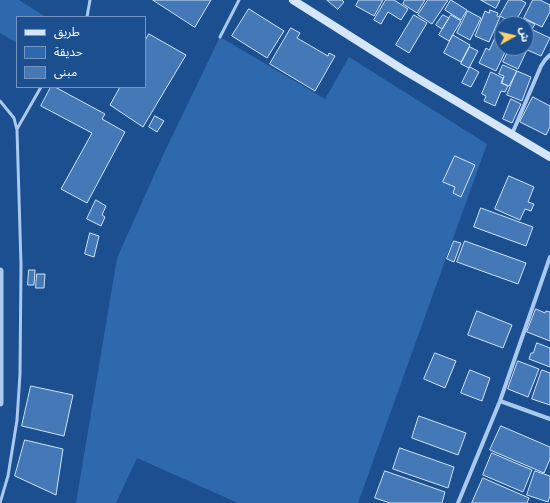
<!DOCTYPE html>
<meta charset="utf-8">
<style>
body{margin:0}
#map{position:relative;width:550px;height:503px;overflow:hidden;background:#1b4f8f;font-family:"PT Sans Narrow","Noto Sans Arabic",sans-serif}
canvas{display:block}
.legend{position:absolute;left:16px;top:16px;width:130px;height:72px;box-sizing:border-box;background:#1b4f8f;border:1px solid #7695bc;margin:0;padding:5px 7px;list-style:none;font-size:12px;color:#fff}
.legend li{display:flex;align-items:center;gap:8px;height:20px}
.legend b{width:20px;border:1px solid #7695bc}
.north{position:absolute;left:494px;top:16px;width:40px;height:40px;box-sizing:border-box;background:#1b4f8f;border:1px solid #7695bc;border-radius:50%;rotate:82deg;font-size:11px;font-weight:700;line-height:16px;text-align:center;color:#fff}
.north::after{content:'';display:block;margin:auto;width:14px;height:18px;background:#ffd166;clip-path:polygon(50% 0,100% 100%,50% 72%,0 100%)}
</style>
<div id="map">
<canvas width="550" height="503"></canvas>
<ul class="legend">
<li><b style="height:5px;background:#d6e6fa"></b>طريق</li>
<li><b style="height:11px;background:#2e69ad"></b>حديقة</li>
<li><b style="height:11px;background:#4478b7"></b>مبنى</li>
</ul>
<div class="north">ش</div>
</div>
<script>
const g = document.querySelector('canvas').getContext('2d');
g.lineJoin = 'round';
function fillPath(path, color) { g.fillStyle = color; g.fill(path, 'evenodd'); }
function strokePath(path, color, width, dash) { g.strokeStyle = color; g.lineWidth = width; g.lineCap = dash ? 'butt' : 'round'; g.setLineDash(dash || []); g.stroke(path); }
fillPath(new Path2D(`
 M0,0H19L46,17H17V43L0,33Z
 M220,37L325,99L349,57L487,144L358,503H238L137,458L116,503H76L117,258L164,153Z`), '#2e69ad');
const building = new Path2D(`
 M153,0H211L195,27Z
 M327,0H342L344,2L338,9Z
 M359,0H383L374,16L356,6Z
 M386,0H394L408,9L401,20L388,12L381,24L374,20Z
 M405,0H425L417,13L403,4Z
 M428,0H448L432,24L418,15Z
 M451,0L467,10L461,20L445,10Z
 M481,0H500L496,8Z
 M509,0H521L526,3L514,24L500,16Z
 M533,0H540L550,5V12L542,27L524,18Z
 M249,9L284,31L267,58L232,36Z
 M490,10L498,13L497,16L500,17L489,42L475,36L485,11L489,13Z
 M468,11L481,18L470,40L457,33Z
 M414,15L427,23L409,53L396,45Z
 M443,15L449,18L442,29L436,25Z
 M451,15L461,21L449,41L439,35Z
 M521,18L535,24L531,31L526,28V24H518Z
 M291,28L300,33L297,38L328,56L329,53L335,56L315,91L270,64Z
 M533,30L550,38L541,56L525,49L526,48Z
 M149,34L186,55L143,127L110,105L120,87H145V41Z
 M497,34L502,37V48H507L496,71L479,63L486,48L489,50Z
 M453,35L470,45L461,62L444,53Z
 M470,47L478,51L469,68L461,64Z
 M510,48H522L527,50L518,69L503,62Z
 M503,65L517,71L509,86L502,83L504,76L499,74Z
 M470,67L479,72L471,87L462,83Z
 M517,71L531,77L522,101L507,95Z
 M491,72L503,78L501,83L508,86L505,92L501,91L495,106L484,101L486,96L482,94Z
 M51,87H55L105,114L102,119L125,132L87,203L61,189L92,133L41,106Z
 M533,97L550,106V127L546,135L520,122Z
 M511,99L521,104L512,123L503,119Z
 M155,116L164,121L157,132L149,127Z
 M455,156L475,165L461,197L453,193L455,187L443,182Z
 M509,176L534,187L528,202L534,204L531,211L525,209L520,220L495,209Z
 M96,200L106,206L102,215L105,217L101,226L87,219Z
 M481,208L533,227L526,246L474,227Z
 M90,233L99,236L94,257L85,254Z
 M454,241L461,243L454,262L447,259Z
 M465,241L526,263L518,284L457,262Z
 M29,270H35L34,285H28Z
 M37,274H45L44,288H36Z
 M536,309L545,313L546,311L550,312V341L527,332Z
 M477,311L512,325L503,348L468,335Z
 M537,343L550,348V367L529,359L531,353H533Z
 M435,353L456,361L445,388L424,379Z
 M518,361L539,369L528,397L508,389Z
 M470,370L490,378L482,401L461,393Z
 M542,370L550,373V405L532,399Z
 M31,386L73,395L64,436L22,426Z
 M419,416L466,433L458,455L412,438Z
 M501,426L550,447V459L544,473L490,450Z
 M25,440L63,449L56,495L15,476Z
 M400,448L454,467L448,488L393,469Z
 M492,453L532,470L523,492L483,475Z
 M385,471L445,492L442,503H390L375,498Z
 M535,471L550,476V496L548,502L527,495Z
 M483,478L529,498L527,503H472Z`);
fillPath(building, '#4478b7');
strokePath(building, '#cfe3fa', 1);
strokePath(new Path2D(`
 M87,17L90,0
 M220,37L239,0
 M0,101L14,118L17,130L21,265L20,374L17,420L8,476L0,503
 M17,129L41,87`), '#a9c9ee', 3);
strokePath(new Path2D(`
 M512,134L541,66L545,60L550,55
 M500,401L550,419
 M458,503L500,401L550,257`), '#a9c9ee', 4);
strokePath(new Path2D(`
 M0,271V403`), '#a9c9ee', 7);
strokePath(new Path2D(`
 M293,0L402,69L550,157`), '#d6e6fa', 8);
</script>
